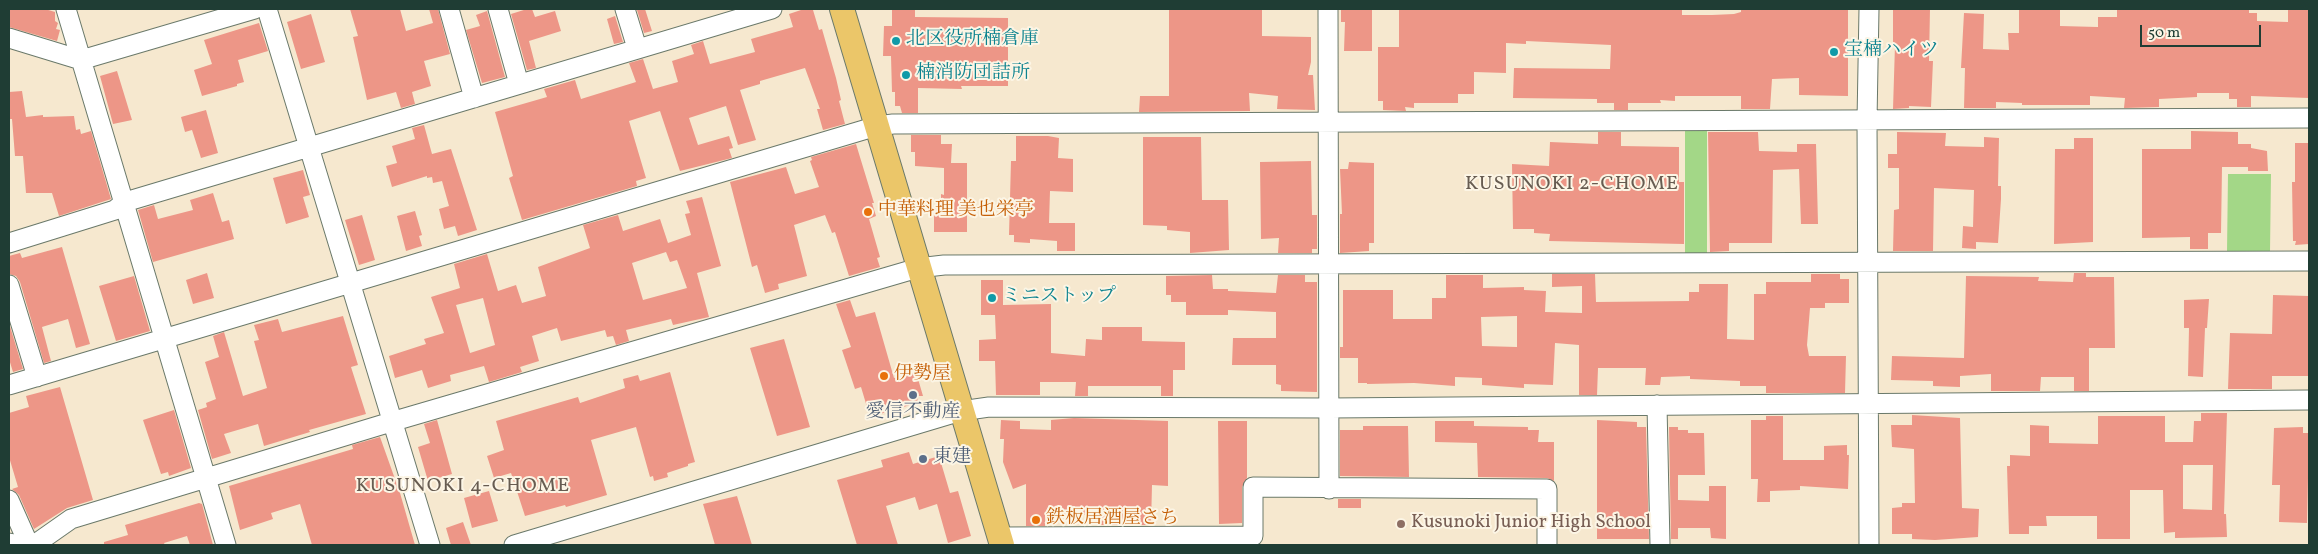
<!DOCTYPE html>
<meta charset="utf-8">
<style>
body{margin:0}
#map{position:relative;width:2318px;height:554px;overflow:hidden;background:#f6e8cf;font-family:Vollkorn,serif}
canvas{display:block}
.frame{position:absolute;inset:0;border:10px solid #1f3d34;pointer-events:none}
.scale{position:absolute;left:2140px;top:25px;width:121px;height:22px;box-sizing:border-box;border:2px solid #1f3d34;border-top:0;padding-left:6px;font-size:15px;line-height:18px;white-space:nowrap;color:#1f3d34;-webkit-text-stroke:4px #fcf5e5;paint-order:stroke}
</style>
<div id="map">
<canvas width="2318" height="554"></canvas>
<div class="frame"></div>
<div class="scale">50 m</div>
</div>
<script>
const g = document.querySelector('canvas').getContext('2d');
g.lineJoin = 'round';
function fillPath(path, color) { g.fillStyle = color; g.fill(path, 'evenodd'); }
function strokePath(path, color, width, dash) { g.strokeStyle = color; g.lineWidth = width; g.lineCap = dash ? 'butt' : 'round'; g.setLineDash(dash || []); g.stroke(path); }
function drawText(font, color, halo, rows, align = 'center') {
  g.font = font + ' Vollkorn,"Noto Serif JP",serif'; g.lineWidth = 4; g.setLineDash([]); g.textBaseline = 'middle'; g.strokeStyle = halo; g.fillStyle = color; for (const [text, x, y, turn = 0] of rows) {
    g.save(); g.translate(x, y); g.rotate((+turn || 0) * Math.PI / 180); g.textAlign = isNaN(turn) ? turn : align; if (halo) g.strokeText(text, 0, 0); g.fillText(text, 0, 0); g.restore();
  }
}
fillPath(new Path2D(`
 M1685,130L1707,131V257H1685Z
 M2228,174H2271L2270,252H2227Z`), '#a3d787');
fillPath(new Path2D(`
 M9,9H45L55,12V21L58,23L56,29L60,30L57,41L9,27Z
 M350,9H400L406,31L433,23L429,9H438L450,54L424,61L431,86L412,92L415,104L401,108L396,92L367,100L353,37L358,36Z
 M527,9H532L535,17L555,11L561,31L529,41L536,68L527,70L511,14Z
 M645,9L652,31L644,33L637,10Z
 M892,9H915V17L1008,18V86H961L962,89L918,88V113H902L900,106H895V92H892L891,56H883L884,26H892Z
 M1169,9H1262V36L1311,37V62L1308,75H1313L1315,110L1277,109L1278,96L1249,93L1250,111L1139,112L1140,96H1169Z
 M1341,9H1372V51H1344L1345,22H1341Z
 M1399,9H1661L1682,10V15H1712L1734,14L1741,12V9H1848V96L1799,95V78L1772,79L1770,109H1741V96H1675V101L1660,100L1661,103H1628V110H1614V103H1597V99L1513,98L1514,68L1610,69L1611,45L1526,41V44L1506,43V73L1474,72V94H1458V103H1414V108L1405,107L1406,111L1383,110V101H1378V47H1399Z
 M1893,9H1930L1929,61H1933L1931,107L1909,106V108L1893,109L1895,45H1893Z
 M2019,9H2060V26L2098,27V17H2117V9H2249V13H2257V21L2288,22V9H2309V98L2251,96V107H2237V99H2229V93H2197V97L2159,99V107L2124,108L2125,98L2090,96V105H2022V103L1996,102V108H1964L1965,68H1961L1964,13L1984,14L1983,49L2009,50L2008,33H2019Z
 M801,10H813L819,30L822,29L836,78L841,100L839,101L845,124L823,130L817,109H820L805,68L760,81V84L740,90L756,140L738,145L726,106L689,118L698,145L729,136L733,148L729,149L732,158L680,171L660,111L629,121L646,178L636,181L637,186L522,220L509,178L513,176L495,112L547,97L544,89L575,80L581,99L636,82L629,63L643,59L653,89L678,82L672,61L694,54L691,45L703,41L710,64L755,52L751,39L793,27L789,14Z
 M487,11L505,77L482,83L466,30L480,26L476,15Z
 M311,14L325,62L301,69L287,22Z
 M615,16L623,42L614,44L607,19Z
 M259,23L268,51L238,60L244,82L237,84V86L202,96L194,70L212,64L204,40Z
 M117,71L132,120L113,124L100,76Z
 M22,91L26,117L43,115V117L74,116L76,130L80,129L81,134L91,131L111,199L59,216L52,193H26L23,156H15L12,119H9V92Z
 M206,110L218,153L201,158L192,130L185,132L181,117Z
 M424,125L432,154L451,149L477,230L458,236L455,226L444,229L439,209L449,206L442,181L433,183L432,177L427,178V176L392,187L386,166L397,163L392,146L415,139L412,128Z
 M2191,131L2238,132V144H2251V148L2267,151L2268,171H2248V167H2222L2221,233H2208V249H2190V237L2142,238V149H2191Z
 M1598,132H1621V146L1679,147V182H1684V244L1549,241L1550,234L1534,233V229H1513L1512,164L1549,166L1550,142L1598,144Z
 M1708,132H1758L1759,151L1797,152V144H1816L1818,224H1801L1799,169L1773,170L1772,243H1729V251L1710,252Z
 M1897,132L1946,133L1945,146L1984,147V137L1999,138L1998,186H2001V199L1998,243L1976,242V249L1962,248L1963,226L1973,227L1974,190L1934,188L1933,251H1893L1894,210L1899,209V168H1888V154H1897Z
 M911,135H941V144H952L951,163H967V232H934V206L941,205V194L944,195V168L915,166V152H911Z
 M1016,136H1048L1059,138L1058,158L1073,159V192L1050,191L1049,223H1075V251H1057V241L1030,239V243L1014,242V235H1009L1011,161H1016Z
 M1143,137H1201L1202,200H1228L1229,250L1190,253V232L1167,230V226L1143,225Z
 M2074,138H2093V242L2054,244L2055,149H2074Z
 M2295,143H2309V244L2295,245L2296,241H2293L2292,182H2295Z
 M856,144L874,203H872L876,216L869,219L880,257L877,258L880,267L849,276L835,232L832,233L825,215L794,225L807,276L778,284L779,289L765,293L757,265L752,267L730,182L786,167L795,194L819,187L810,161L812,160L811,157Z
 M1311,161L1312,215H1317V249H1312V253H1278L1279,238L1261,239L1260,162Z
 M1349,162L1374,163V243H1369V251L1340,253V214H1342L1340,169H1348Z
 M303,170L310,195L303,197L309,217L286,224L273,178Z
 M213,193L222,222L229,220L234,239L153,262L138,210L154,205L158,219L193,210L190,200Z
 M702,197L721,266L697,273L709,317L673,325L671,319L626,330L629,341L616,345L613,336L607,337L605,330L561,341L557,328L532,336L539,361L520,367L522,372L489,382L484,366L450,375L451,381L428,388L422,370L395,378L389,356L426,344L424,339L444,333L431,297L460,288L454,264L487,254L498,291L516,285L522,303L546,296L538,267L590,248L583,225L618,215L623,231L660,219L668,243L691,235L685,214L690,213L686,201ZM666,252L670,262L677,260L687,288L643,300L632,263ZM483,298L495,345L470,353L456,305Z
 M415,211L422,235L419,236L422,246L406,251L397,216Z
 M362,215L375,260L359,265L345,220Z
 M62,247L90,344L76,348L68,319L42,327L51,361L44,363L20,282L16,276L9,274V256L20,253L22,258Z
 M207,273L214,298L193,304L186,280Z
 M2074,273H2086V277H2114L2115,348H2089V391H2074V377H2041L2040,391H1991V374L1960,376V387L1933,386V381L1891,380L1892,356L1964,358L1966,276L2039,277L2038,281L2073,282Z
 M1552,274H1595L1596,302L1689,301V292H1699V284H1728L1727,339L1754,340V294H1766V282H1811V274H1840V279H1849V303H1825V308H1810L1807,345L1809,356H1846L1845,393H1766V386H1740V381L1690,379V376L1661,377L1660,385H1645L1646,368H1598L1597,395H1579V345L1555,343L1553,385L1524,384V388L1482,385V378L1455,377V386L1414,383L1367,384V383H1358V358H1340V347H1343V290H1393V319H1432V298H1446V275H1483V288L1524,287V290L1546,291L1545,312L1582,313V286L1552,287ZM1517,316V347L1482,346L1481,317Z
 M1212,275L1213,289H1228V291L1276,293L1278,275H1305V282H1317V392L1281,391V385L1276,384V365H1232L1233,338H1276V312L1228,310V315H1186V302H1171V295H1166V276Z
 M134,276L150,331L116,341L99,286Z
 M981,280H1003V305L1051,304V353L1085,356L1086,339L1102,340V327H1142V341L1185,342V370H1173V396H1161V386H1088V396H1075L1076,382H1040V395H996L995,361H979V340L996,339L995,315H981Z
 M2273,295L2309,296V376H2272V389H2228L2230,333L2272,334Z
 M2209,299L2207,328H2205L2203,377L2188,376L2189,328H2184V300Z
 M850,300L856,317L875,312L894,378L916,372L923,396H918L917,403L870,417L861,387L855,389L842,350L851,347L836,304Z
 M343,316L358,365L351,367L366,414L309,430L310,432L264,446L258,424L224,434L231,453L212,459L198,410L207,407L206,403L216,399L205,362L219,357L213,336L224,332L243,396L267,388L254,341L259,340L254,325L278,319L282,332Z
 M9,323L23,369L13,372L9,359Z
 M784,339L810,427L777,436L750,348Z
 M670,372L695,462L688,464V466L667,473L668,477L654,481L653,476L650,477L636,427L591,440L607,495L566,507L565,505L525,516L511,473L494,478L487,456L504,450L496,421L578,397L580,403L625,388L623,379L638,375L640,381Z
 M60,387L93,500L67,508L34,529L19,495L12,489L18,487L9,457V413L29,407L26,396Z
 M174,410L191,468L169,476L168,472L161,474L143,420Z
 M2201,413H2227L2224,514H2226L2227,537L2175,538V532L2164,533L2163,490H2130V539H2097V516H2046L2047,526H2029V534H2009L2007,466H2010V455L2030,456V425L2049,426V443L2098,444V416H2165V442H2193L2194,421H2201ZM2183,465H2213L2212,510L2183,509Z
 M1912,415L1960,418L1962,508L1979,509L1978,537L1935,540L1912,539V534H1892V508L1902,507V503H1915L1914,449L1892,447L1891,425H1912Z
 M1766,416H1783V460H1824V446L1847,445V455H1849L1848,489L1800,486V490L1770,491V502H1757L1758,479H1751V420H1766Z
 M1074,418L1168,421V486L1152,485L1151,525H1101L1102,515L1045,514V526H1026V484L1013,489L1003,462L1004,439H1000L1001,420L1020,421V429L1051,430V420Z
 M437,420L452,474L428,481L418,447L430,443L424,424Z
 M1597,420L1637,422V427H1646L1649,539H1597Z
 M1218,421H1247V478L1242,487V523L1219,524Z
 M1435,421H1474V426L1528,427V430H1539L1538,442H1554V481L1547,478L1478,477L1477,443L1435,442Z
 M1363,426H1408L1409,477L1340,476V430H1363Z
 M1669,427H1678V430H1688V433H1704L1705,475H1678V500L1709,501V486H1726V539L1711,538L1710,528H1678V539H1671Z
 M2303,427V433H2309L2307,523L2279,522L2280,485H2272L2274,428Z
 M380,437L400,493L415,545H312L300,504L271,513L273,519L240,530L229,486L353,449L352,445Z
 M909,452L913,464L939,456L950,493L958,491L971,536L948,543L937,504L919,510L915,497L886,506L898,545H857L837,480L883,467L881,460Z
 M489,491L498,521L472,528L464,498Z
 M737,496L752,545H715L703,504Z
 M1338,499H1361V508H1338Z
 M199,503L202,504L213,545H190L187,536L164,543L165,545H104V542L128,535L125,525Z
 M463,522L471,545H451L446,528Z`), '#ed9687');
const minor = new Path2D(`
 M66,9L226,545
 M267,9L430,545
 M449,9L474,98
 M498,9L519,84
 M625,9L637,48
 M1328,9L1329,489
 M9,38L81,60L255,9
 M9,243L115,210L125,202L772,9
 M9,285L37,377
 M9,385L877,126L893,124L2309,118
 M1657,405L1660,545
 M9,500L29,545
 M1000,537L1253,536V487L1547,489V545
 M9,543L20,545
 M34,545L71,519L391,422L918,268L944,265L2309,261
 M514,545L961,411L989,407L1330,408L2309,400
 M1869,545L1867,121L1869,9`);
const major = new Path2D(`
 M842,9L1002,545`);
strokePath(minor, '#6a796a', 21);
strokePath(major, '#6a796a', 26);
strokePath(minor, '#fff', 19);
strokePath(major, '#ebc669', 24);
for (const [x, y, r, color] of [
 [896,41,5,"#0f9aa8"],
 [1834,52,5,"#0f9aa8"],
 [906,75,5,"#0f9aa8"],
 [868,212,5,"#e8710a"],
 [992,298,5,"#0f9aa8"],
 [884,376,5,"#e8710a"],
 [913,395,5,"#5c6f8a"],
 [923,459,5,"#5c6f8a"],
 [1036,520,5,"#e8710a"],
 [1401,524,5,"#8d6e63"]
]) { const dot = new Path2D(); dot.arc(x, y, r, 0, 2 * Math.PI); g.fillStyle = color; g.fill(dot); strokePath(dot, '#fcf5e5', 2); }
drawText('19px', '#0d838f', '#fcf5e5', [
 ["北区役所楠倉庫",906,41],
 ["宝楠ハイツ",1844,52],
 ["楠消防団詰所",916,75],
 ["ミニストップ",1002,298]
], 'left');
drawText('19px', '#c56008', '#fcf5e5', [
 ["中華料理 美也栄亭",878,212],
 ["伊勢屋",894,376],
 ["鉄板居酒屋さち",1046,520]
], 'left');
drawText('19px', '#4e5e75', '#fcf5e5', [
 ["愛信不動産",913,414],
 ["東建",933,459,"left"]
]);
drawText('19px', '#785e54', '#fcf5e5', [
 ["Kusunoki Junior High School",1411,524]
], 'left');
g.letterSpacing = '1px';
drawText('20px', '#675c51', '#fcf5e5', [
 ["KUSUNOKI 2-CHOME",1572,185],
 ["KUSUNOKI 4-CHOME",463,487]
]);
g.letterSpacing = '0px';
</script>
